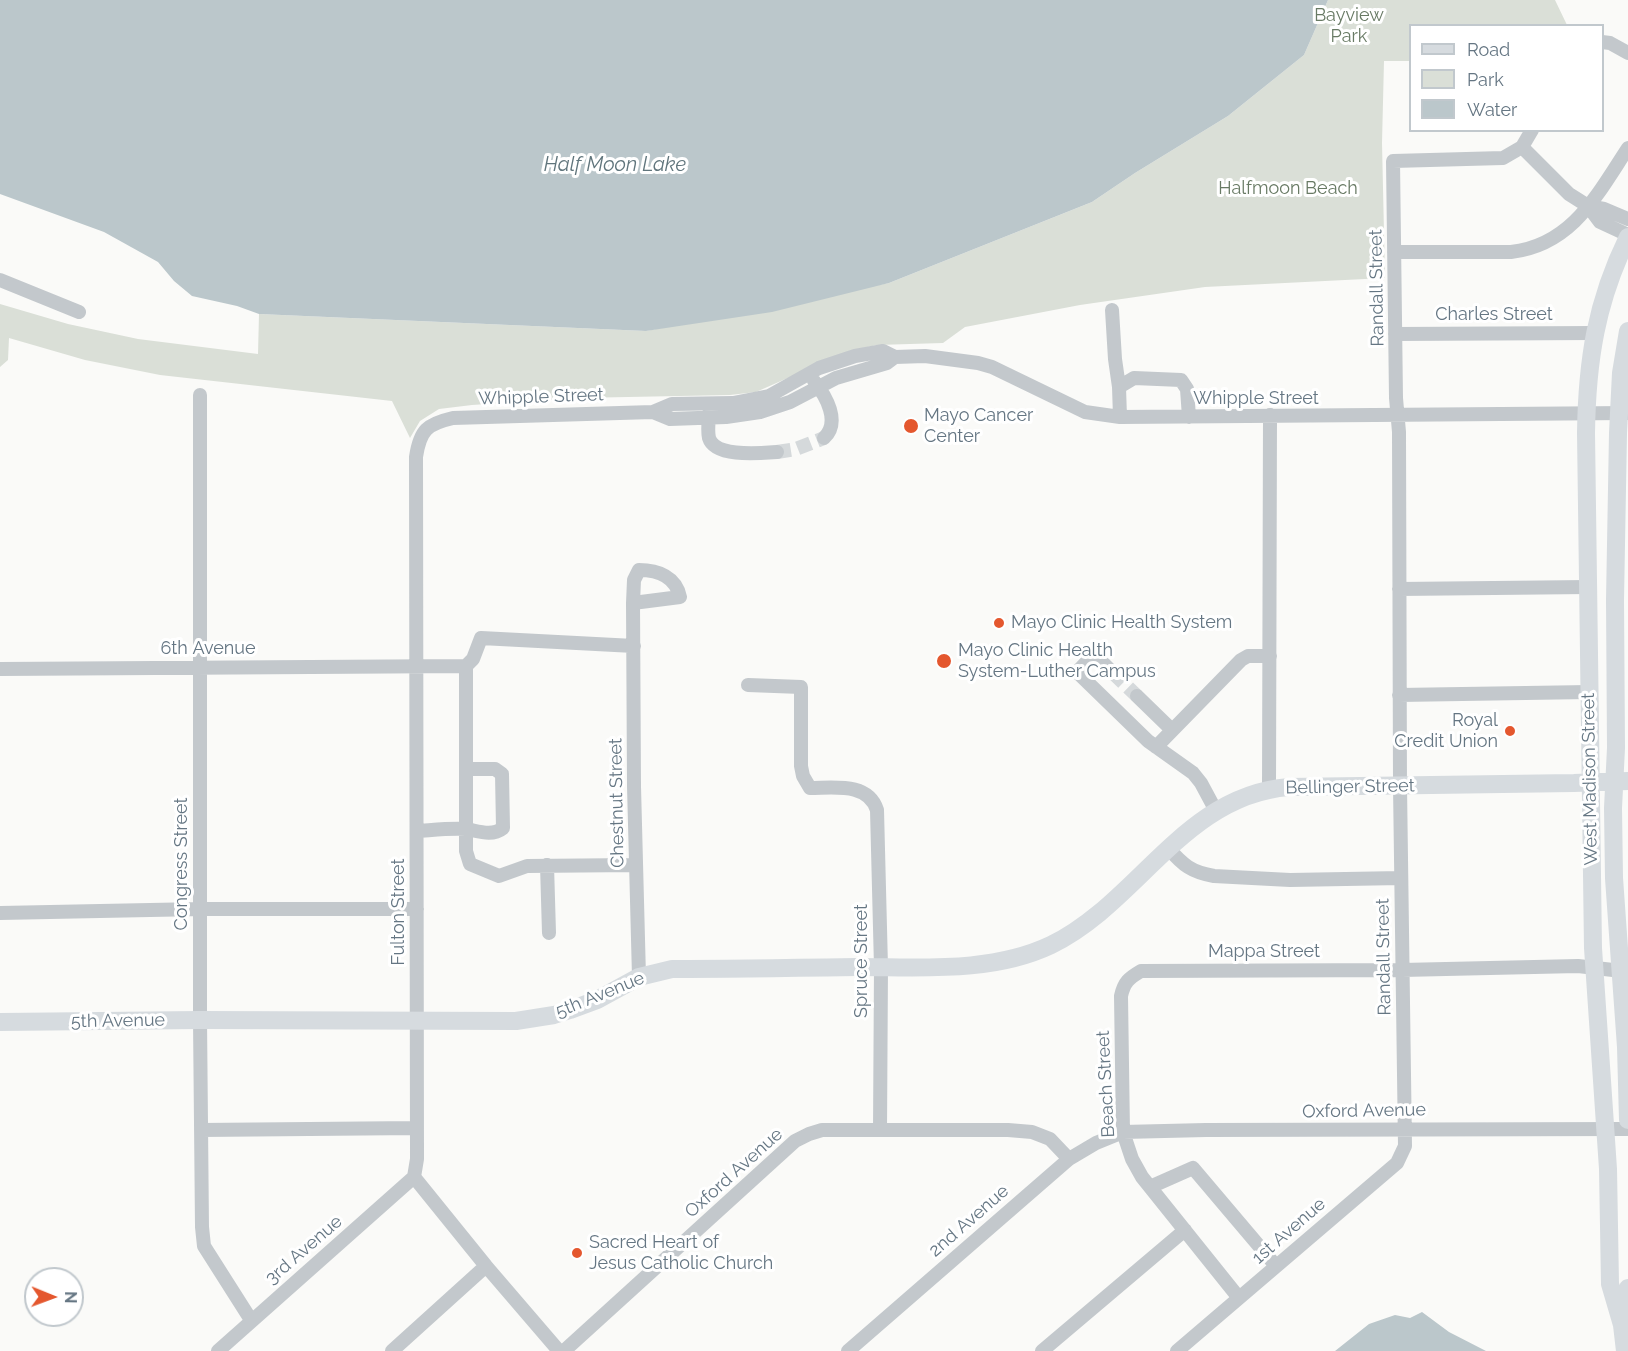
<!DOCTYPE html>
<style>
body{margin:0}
#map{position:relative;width:1628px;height:1351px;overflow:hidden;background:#fafaf8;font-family:Raleway,sans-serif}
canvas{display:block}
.legend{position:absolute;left:1409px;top:24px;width:195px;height:108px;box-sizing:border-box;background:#fff;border:2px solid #c1c8cd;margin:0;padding:8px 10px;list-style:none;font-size:18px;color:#657683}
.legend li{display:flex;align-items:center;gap:12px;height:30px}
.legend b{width:30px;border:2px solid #c1c8cd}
.north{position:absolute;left:24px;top:1267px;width:60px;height:60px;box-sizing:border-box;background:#fff;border:2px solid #c1c8cd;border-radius:50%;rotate:91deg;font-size:16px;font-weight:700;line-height:24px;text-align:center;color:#657683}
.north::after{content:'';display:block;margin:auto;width:21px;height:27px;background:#e4572e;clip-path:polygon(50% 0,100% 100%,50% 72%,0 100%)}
</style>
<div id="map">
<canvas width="1628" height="1351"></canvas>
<ul class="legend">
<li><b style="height:8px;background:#d6dbdf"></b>Road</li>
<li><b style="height:16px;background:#dadfd7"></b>Park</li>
<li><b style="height:16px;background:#bbc7cb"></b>Water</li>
</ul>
<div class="north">N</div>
</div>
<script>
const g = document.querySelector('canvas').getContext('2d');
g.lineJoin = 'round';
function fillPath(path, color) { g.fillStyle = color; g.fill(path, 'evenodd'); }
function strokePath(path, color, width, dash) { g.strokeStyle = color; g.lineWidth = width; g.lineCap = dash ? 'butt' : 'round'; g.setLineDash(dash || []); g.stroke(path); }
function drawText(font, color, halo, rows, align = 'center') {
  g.font = font + ' Raleway,sans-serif'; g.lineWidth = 6; g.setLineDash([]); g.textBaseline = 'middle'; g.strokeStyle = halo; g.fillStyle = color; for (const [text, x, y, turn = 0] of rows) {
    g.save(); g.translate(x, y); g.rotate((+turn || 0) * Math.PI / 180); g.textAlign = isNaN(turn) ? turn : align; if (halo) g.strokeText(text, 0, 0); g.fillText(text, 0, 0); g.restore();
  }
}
fillPath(new Path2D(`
 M1328,0H1555L1567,25L1410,26V61H1384L1382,143L1385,278L1205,287L1080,305L965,327L943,343L877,345L849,351L756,392L730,395L577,398L472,405L439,409L420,421L410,438L392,401L160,375L85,360L9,338L8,360L0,367V304L68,324L138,339L258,354L259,314L646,331L889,283L1092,202L1135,173L1228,116L1304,55Z`), '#dadfd7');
fillPath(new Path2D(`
 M0,0H1328L1304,55L1228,116L1135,173L1092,202L889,283L772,312L646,331L259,314L237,306L192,296L174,281L158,262L104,232L0,194Z
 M1422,1312L1449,1332L1486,1351H1335L1369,1324L1395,1315L1410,1318Z`), '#bbc7cb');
strokePath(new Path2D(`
 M777,452L796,449L824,438
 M1113,673L1137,696`), '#d5d9db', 14, [14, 7]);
strokePath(new Path2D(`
 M1602,42L1610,43L1628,53
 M1522,147L1569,194L1588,206L1604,209L1628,219
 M1588,206L1600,222L1628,235
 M1394,252H1511C1572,245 1597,195 1628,148
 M0,280L79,312
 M1112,310L1115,359L1119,387
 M1395,334L1594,333
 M814,381C826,396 841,422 824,438
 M200,395V1020L202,1227L204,1246L251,1320
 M710,409C709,417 707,429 709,438C715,458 761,453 777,452
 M653,412L670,419L726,417L760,412L790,402L836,378L887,363L895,357
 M1120,417L1119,387L1134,378L1181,380L1187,389L1189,417
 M1399,589L1588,587
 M633,603L680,597C676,577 658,570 639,570L634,580L633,603L634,786L639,977
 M466,666V851L470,864L499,876L527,866L636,865
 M0,669L466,666L473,659L481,638L634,646
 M1113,673L1094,654L1077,672L1148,741L1193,773L1201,783L1216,811
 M748,685L801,687V766L803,776L810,788C834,788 868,782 877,810L881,967L880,1130
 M1399,695L1589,692
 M1137,696L1172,730
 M1156,747L1241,660L1248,656H1270
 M1269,789L1270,415
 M417,831C433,830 450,828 466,829C478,831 492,837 503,828L502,774L495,769H466
 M1168,848C1183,865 1191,872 1214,876L1290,880L1401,878
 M547,865L549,933
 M0,913L200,909H417
 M201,1130L417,1128
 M1150,1187L1193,1168L1276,1266
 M1239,1298L1142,1177L1132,1159L1123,1132L1121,996C1124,982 1129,978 1141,971L1402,970L1578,966L1613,970L1628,969
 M218,1351L414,1177
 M392,1351L486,1266
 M559,1351L486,1266L414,1177L417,1159L416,457C420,430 427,424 453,418L653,412L672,404L733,403L769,396L819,368L855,356L883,351L895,357L925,356L978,363L992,367L1085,412L1120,417L1628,413
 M564,1351L795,1141L809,1134L822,1130H1008L1032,1132L1050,1139L1069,1159
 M848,1351L1069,1159L1096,1143L1123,1132L1206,1130L1628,1129
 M1042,1351L1185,1230
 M1177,1351L1397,1163L1405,1146L1400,786L1399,432L1396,398L1393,161L1503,158L1522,147L1532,130`), '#c3c8cc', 14);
strokePath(new Path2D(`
 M1628,331L1621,373L1618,433L1615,600L1616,748L1613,808L1614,878L1626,1047L1628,1120
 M0,1022L200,1020L516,1021L554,1015L570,1010L597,1000L639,977L672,969C734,969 796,968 859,967C922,967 992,973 1051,945C1138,903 1184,795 1289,787L1574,783L1628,781
 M1622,1321L1628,1288
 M1625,1351L1622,1325L1610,1284L1608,1169L1593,948L1586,433C1587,361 1596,302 1628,237`), '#d6dbdf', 18);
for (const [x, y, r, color] of [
 [911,426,8,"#e4572e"],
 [999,623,6,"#e4572e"],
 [944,661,8,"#e4572e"],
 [1510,731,6,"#e4572e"],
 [577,1253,6,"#e4572e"]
]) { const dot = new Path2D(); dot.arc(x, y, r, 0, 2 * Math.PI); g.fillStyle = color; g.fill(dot); strokePath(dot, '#fff', 2); }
drawText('18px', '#687a64', '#fff', [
 ["Bayview",1349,16],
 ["Park",1349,37],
 ["Halfmoon Beach",1288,189]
]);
drawText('18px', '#657683', '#fff', [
 ["Randall Street",1377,288,-91],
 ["Charles Street",1494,315],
 ["Whipple Street",541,397,-2],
 ["Whipple Street",1256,399],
 ["6th Avenue",208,649],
 ["West Madison Street",1590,779,-91],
 ["Bellinger Street",1350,787,-1],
 ["Chestnut Street",617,803,-91],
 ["Congress Street",182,864,-90],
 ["Fulton Street",399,912,-90],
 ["Mappa Street",1264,952],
 ["Randall Street",1384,957,-91],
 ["Spruce Street",862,961,-90],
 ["5th Avenue",600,995,-22],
 ["5th Avenue",118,1021,-1],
 ["Beach Street",1106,1084,-93],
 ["Oxford Avenue",1364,1111,-1],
 ["Oxford Avenue",734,1173,-42],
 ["2nd Avenue",969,1221,-41],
 ["1st Avenue",1289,1231,-41],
 ["3rd Avenue",304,1250,-41]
]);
drawText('18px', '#657683', '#fff', [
 ["Mayo Cancer",924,416],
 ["Center",924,437],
 ["Mayo Clinic Health System",1011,623],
 ["Mayo Clinic Health",958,651],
 ["System-Luther Campus",958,672],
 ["Royal",1498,721,"right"],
 ["Credit Union",1498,742,"right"],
 ["Sacred Heart of",589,1243],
 ["Jesus Catholic Church",589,1264]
], 'left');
drawText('italic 20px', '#60757c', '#fff', [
 ["Half Moon Lake",615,165]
]);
</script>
